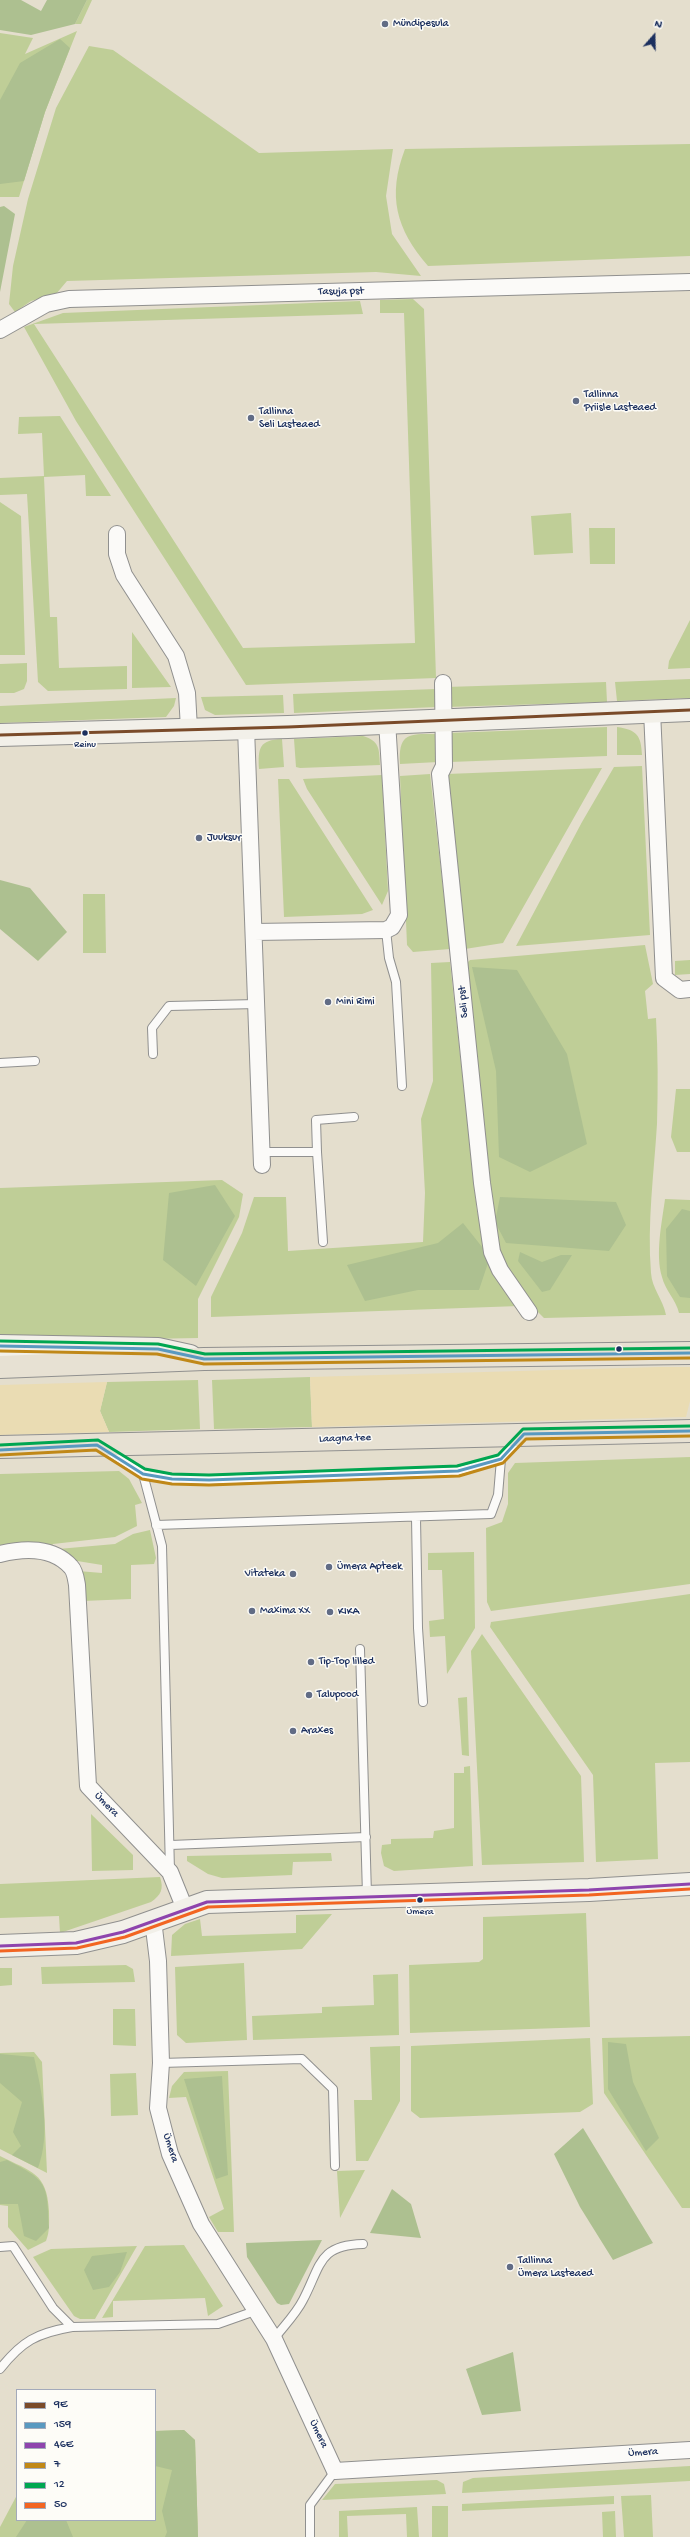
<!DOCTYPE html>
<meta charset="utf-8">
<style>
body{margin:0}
#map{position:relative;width:690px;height:2537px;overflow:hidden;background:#e4decd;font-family:"Gochi Hand",sans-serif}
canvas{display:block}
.legend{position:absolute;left:16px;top:2389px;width:140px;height:132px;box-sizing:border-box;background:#fdfcf7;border:1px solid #a3aaba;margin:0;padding:5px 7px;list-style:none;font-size:12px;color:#1b2f5e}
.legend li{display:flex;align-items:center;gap:8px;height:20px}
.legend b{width:20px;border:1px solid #a3aaba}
.north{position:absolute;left:634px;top:16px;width:40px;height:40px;-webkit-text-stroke:3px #fdfcf7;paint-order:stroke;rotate:20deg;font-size:11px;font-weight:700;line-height:16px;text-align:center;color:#1b2f5e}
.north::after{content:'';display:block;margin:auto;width:14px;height:18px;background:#1b2f5e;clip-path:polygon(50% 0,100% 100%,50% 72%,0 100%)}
</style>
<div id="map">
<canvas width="690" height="2537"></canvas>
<ul class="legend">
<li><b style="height:5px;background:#7a4b2a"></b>9E</li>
<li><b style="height:5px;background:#5999c0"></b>159</li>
<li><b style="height:5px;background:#8e44ad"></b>46E</li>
<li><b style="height:5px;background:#c08818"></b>7</li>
<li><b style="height:5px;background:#00a651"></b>12</li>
<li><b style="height:5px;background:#f26522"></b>50</li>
</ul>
<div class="north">N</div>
</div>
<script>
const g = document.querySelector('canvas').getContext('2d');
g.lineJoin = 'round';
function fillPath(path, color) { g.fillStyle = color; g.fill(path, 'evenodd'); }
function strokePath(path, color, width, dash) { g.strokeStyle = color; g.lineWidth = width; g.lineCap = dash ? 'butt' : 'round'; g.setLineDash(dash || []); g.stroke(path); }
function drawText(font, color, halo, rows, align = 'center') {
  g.font = font + ' "Gochi Hand",sans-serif'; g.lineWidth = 3; g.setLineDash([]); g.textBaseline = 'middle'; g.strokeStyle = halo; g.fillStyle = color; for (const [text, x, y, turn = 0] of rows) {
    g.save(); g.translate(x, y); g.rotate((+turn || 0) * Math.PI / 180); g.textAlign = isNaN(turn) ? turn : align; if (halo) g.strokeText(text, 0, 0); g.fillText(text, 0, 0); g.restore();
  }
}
fillPath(new Path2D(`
 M87,0H92L81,24H75Z
 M77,31L45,112L19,197H0V33L33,38L25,54Z
 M89,46L113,50L259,153L393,149L386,196L392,234L421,276L376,272L67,281L56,294L31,301L15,312L9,304L13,266L28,199L56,108Z
 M690,144V256L428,266C396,229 387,196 405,149Z
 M413,299L424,309L436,678L246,685L76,421L24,327L63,313L360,301L363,314L34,324L243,648L415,643L404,313H380V300Z
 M60,416L111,496H86L85,475L44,477L50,617H57L59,668L127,666V689L48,691L38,682L27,494L0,495V478L44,476L42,433L18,434L19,417Z
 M0,502L21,516L25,655H0Z
 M571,513L573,553L534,555L531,516Z
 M589,528H615V564H590Z
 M690,620V668L668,669L669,661Z
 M132,632L171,687L132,688Z
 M27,663V681L24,689L14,693H0V664Z
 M690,679V698L617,701L615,682Z
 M606,682L607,702L447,707L446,687Z
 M437,689V707L294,713L293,694Z
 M283,695L284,713L215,715L205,710L201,697Z
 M176,698L174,706L166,717L0,723V706Z
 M607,727V756L450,762L448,733Z
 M617,727C637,730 641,735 642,755H617Z
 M437,734L438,762L400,764C398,732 410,734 437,734Z
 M363,736C380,741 379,749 380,765L300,768L296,767L294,739Z
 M282,739L284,767L259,769C258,748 259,740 282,739Z
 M642,766L650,935L516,946L582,822L614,767Z
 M602,768L503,943L465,949L447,774Z
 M430,774L450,949L413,952L407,945L400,776Z
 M382,775L388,891L382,905L307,789L303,779Z
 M278,779H289L373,910L362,914L284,917Z
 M83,894H105L106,953H83Z
 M645,945L653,984L645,991L648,1019L656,1018C658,1053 658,1088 657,1124C654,1173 647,1223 651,1273C652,1289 663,1299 666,1315L544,1318L529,1303L495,1251L466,964L470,960Z
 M690,960V974L675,975V961Z
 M450,962L477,1211L490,1257L519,1306L211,1317V1297L242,1233L254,1197H286L288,1251L423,1242L425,1193L421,1119L433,1081L431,963Z
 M676,1089H690V1152H677L671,1137Z
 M222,1180L243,1194L239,1217L198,1299V1338L91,1340L0,1337V1188Z
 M665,1199L690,1200V1313H679C676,1300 665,1290 662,1277C655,1254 662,1222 665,1199Z
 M310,1377L312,1427L214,1429L212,1380Z
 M198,1380L200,1429L109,1432L100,1411L107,1382Z
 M690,1457V1584L491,1611L487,1602L486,1528L502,1522L508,1504V1473L515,1463Z
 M119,1471L129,1479L142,1503L135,1505L137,1526L115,1537L53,1544L51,1547L0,1548V1474Z
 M150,1530L156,1558L154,1564L131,1565V1599L83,1601L78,1571L102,1573V1565L71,1560L58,1549L115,1544L133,1534Z
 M474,1552L475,1628L447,1674L445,1636L430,1637L429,1621L444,1619L442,1570H428V1553Z
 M690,1594V1762L655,1763L658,1859L596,1862L593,1775L490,1627L491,1622Z
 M482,1634L581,1776L584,1862L482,1865L471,1651Z
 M467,1697L469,1756L462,1755L458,1698Z
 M470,1766L473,1866L394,1871L384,1866L381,1853L382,1845L391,1844V1839L433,1838L434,1831L454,1828V1773H464V1767Z
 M91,1814L133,1855V1870L92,1871Z
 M331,1853L332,1861L293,1862L292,1875L222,1878L208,1874L187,1861V1856Z
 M160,1877C164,1889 161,1895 151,1902L60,1933L59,1916L0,1918V1884Z
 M586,1913L590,2027L410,2033L409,1965L479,1962L483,1959V1917Z
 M332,1914L302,1949L171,1956L172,1935L185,1924L200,1919L202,1936L296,1933V1915Z
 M244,1963L247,2040L186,2043L177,2035L175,1967Z
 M126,1965L133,1969L135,1982L42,1984L41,1967Z
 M0,1968H12V1985L0,1986Z
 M398,1974L399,2035L253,2040L252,2016L322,2013V2007L374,2005L373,1975Z
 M113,2009H135L136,2046L113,2045Z
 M690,2036V2208H682L604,2093L602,2038Z
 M590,2038L593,2104L580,2112L420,2118L411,2111V2046Z
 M400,2046V2101L368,2161H356L354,2100H372L370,2047Z
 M34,2052L42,2062L47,2173L0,2149V2053Z
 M228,2071L234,2232H218L209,2217L224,2209L186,2097L169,2098L172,2086L184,2072Z
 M136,2073L138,2115L111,2116L110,2074Z
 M0,2156C31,2172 47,2172 49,2211C49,2222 50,2231 46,2241L28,2250L8,2227V2206L0,2205Z
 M365,2170L340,2218L337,2171Z
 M184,2245L223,2306L208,2316L205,2298L113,2301V2317L102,2318L145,2246Z
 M137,2246L95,2319H80L74,2316L33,2257L51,2249Z
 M184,2430L195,2440L198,2537H0V2527L17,2495V2520H155V2431Z
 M690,2466V2481L462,2493L463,2482L473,2478Z
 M437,2480L444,2484L446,2494L322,2500L335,2484Z
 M651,2495L653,2537H624L621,2496Z
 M614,2496V2504L462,2511V2504Z
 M432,2506H448V2537H432Z
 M417,2507L419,2537H407L406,2514L347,2516L348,2537H339V2511Z
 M615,2511L616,2537H603L602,2512Z`), '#bfce97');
fillPath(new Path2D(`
 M0,0H21L41,11L47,0H87L75,24L31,35L0,30Z
 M60,39L70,48L45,112L24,181L0,184V100L20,63Z
 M4,206L15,214L0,292V207Z
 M0,880L30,888L67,932L38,961L0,929Z
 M472,967L517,970L567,1054L587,1144L530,1172L499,1157L496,1071Z
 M215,1185L235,1216L196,1286L163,1260L169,1193Z
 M500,1197L616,1202L626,1225L609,1251L506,1243L495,1222Z
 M682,1209L690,1211V1298L680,1297L667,1276L666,1229Z
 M463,1223L490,1257L479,1290H418L365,1301L347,1265L438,1243Z
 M520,1252L542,1262L561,1255H572L550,1290L542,1292L518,1261Z
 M608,2042L626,2044L633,2082L659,2138L646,2151L608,2089Z
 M0,2054L34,2057C42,2092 51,2134 38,2168L12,2155L21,2146L13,2132L22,2102L0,2083Z
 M222,2076L228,2175L216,2179L184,2079Z
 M583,2128L653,2243L613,2260L580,2207L554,2154Z
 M7,2160C48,2181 47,2183 49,2228L36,2241L24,2236L18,2204H0V2162Z
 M392,2189L411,2204L421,2238L370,2233Z
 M322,2240L289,2304L281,2305L277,2303L247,2257L246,2243Z
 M127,2252L120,2272L109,2287L93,2290L84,2270L92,2256Z
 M513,2352L521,2411L482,2415L466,2369Z
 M184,2430L195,2440L198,2537H165L167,2532L162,2511L172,2470L155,2466V2431Z
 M27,2520H66L73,2537H16Z`), '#adc090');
fillPath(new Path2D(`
 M659,1367H690V1401L686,1417L312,1427L310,1377Z
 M107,1382L100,1411L109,1432L0,1435V1385Z`), '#eadcb3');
const lane = new Path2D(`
 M386,930L389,958L396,982L402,1086
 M153,1054L152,1028L169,1006L257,1004
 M0,1063L35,1061
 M261,1152H317L323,1242
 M317,1152L316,1120L354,1117
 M106,1450L143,1474L172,1479L209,1480L458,1471L501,1459L521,1438
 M143,1474L162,1546L170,1871
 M416,1518L418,1628L423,1702
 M156,1525L491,1514L498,1495L501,1459
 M360,1649L367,1895
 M171,1845L366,1837
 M161,2063L302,2059L333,2089L335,2166
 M0,2247L13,2246L53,2308L72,2327
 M274,2339C283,2327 296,2314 303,2300C321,2266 318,2245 363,2244
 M0,2369C22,2341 37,2333 72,2327L218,2324L255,2311
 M310,2537V2505L335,2471`);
const street = new Path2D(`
 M0,330L46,304L69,299L690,282
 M117,534V554L124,575L176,656L187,693L189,729
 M443,683L444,766L440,774L482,1183L492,1252L500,1270L529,1312
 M652,711L664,978L680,990L690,989
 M246,728L262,1165
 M254,932L386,930L392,927L399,915L387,721
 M0,1554C24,1548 53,1547 71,1567C75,1571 76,1579 77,1585L88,1786L170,1872L185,1909
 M153,1920L158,1961L161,2063L158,2108L170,2154L201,2224L274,2339L335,2471L690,2450`);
const secondary = new Path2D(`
 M0,735L288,727L690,710
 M0,1346L158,1349L190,1356
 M0,1946L76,1943L123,1932L207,1902L589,1890L690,1884`);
const primary = new Path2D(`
 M0,1367L204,1359L690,1353
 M0,1447L690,1431`);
strokePath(lane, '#90908f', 10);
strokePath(street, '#90908f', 18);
strokePath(secondary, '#90908f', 24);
strokePath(primary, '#90908f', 24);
strokePath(lane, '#fbfaf8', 8);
strokePath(street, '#fbfaf8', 16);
strokePath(secondary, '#f2f0e9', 22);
strokePath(primary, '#e7e1d3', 22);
strokePath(new Path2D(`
 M0,735L288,727L690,710`), '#7a4b2a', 3);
strokePath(new Path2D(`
 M0,1346L158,1349L204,1359L690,1353
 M0,1450L97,1445L143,1474L172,1479L209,1480L458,1471L501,1459L524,1434L690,1431`), '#5999c0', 3);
strokePath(new Path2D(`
 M0,1946L76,1943L123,1932L207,1902L589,1890L690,1884`), '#8e44ad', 3);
strokePath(new Path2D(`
 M0,1351L157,1354L204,1364L690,1358
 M0,1455L96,1450L142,1479L172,1484L209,1485L459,1476L503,1463L526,1439L690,1436`), '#c08818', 3);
strokePath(new Path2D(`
 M0,1341L158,1344L205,1354L690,1348
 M0,1445L98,1440L145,1469L172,1474L209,1475L457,1466L498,1455L523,1429L690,1426`), '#00a651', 3);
strokePath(new Path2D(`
 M0,1951L77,1948L125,1937L208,1907L589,1895L690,1889`), '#f26522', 3);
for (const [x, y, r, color] of [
 [385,24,4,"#616c85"],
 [576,401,4,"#616c85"],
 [251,418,4,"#616c85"],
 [85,733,3.5,"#1b2f5e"],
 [199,838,4,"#616c85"],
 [328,1002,4,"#616c85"],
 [619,1349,3.5,"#1b2f5e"],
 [329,1567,4,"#616c85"],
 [293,1574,4,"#616c85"],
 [252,1611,4,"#616c85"],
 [330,1612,4,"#616c85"],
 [311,1662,4,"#616c85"],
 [309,1695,4,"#616c85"],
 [293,1731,4,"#616c85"],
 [420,1900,3.5,"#1b2f5e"],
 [510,2267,4,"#616c85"]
]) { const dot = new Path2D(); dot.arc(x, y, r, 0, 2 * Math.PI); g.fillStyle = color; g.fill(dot); strokePath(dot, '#fdfcf7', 1.5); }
drawText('10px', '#1b2f5e', '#fdfcf7', [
 ["Reinu",85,745],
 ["Ümera",420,1912]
]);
drawText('11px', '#1b2f5e', '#fdfcf7', [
 ["Mündipesula",393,24],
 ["Tallinna",584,395],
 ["Priisle Lasteaed",584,408],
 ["Tallinna",259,412],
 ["Seli Lasteaed",259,425],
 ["Juuksur",207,838],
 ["Mini Rimi",336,1002],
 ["Ümera Apteek",337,1567],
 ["Vitateka",285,1574,"right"],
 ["Maxima XX",260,1611],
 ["KIKA",338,1612],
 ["Tip-Top lilled",319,1662],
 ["Talupood",317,1695],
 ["Araxes",301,1731],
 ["Tallinna",518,2261],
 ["Ümera Lasteaed",518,2274]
], 'left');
drawText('11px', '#1b2f5e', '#fdfcf7', [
 ["Tasuja pst",341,292,-1],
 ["Seli pst",464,1002,-95],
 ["Laagna tee",345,1439,-2],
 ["Ümera",106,1805,46],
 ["Ümera",170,2148,72],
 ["Ümera",318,2434,65],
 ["Ümera",643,2453,-3]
]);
</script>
